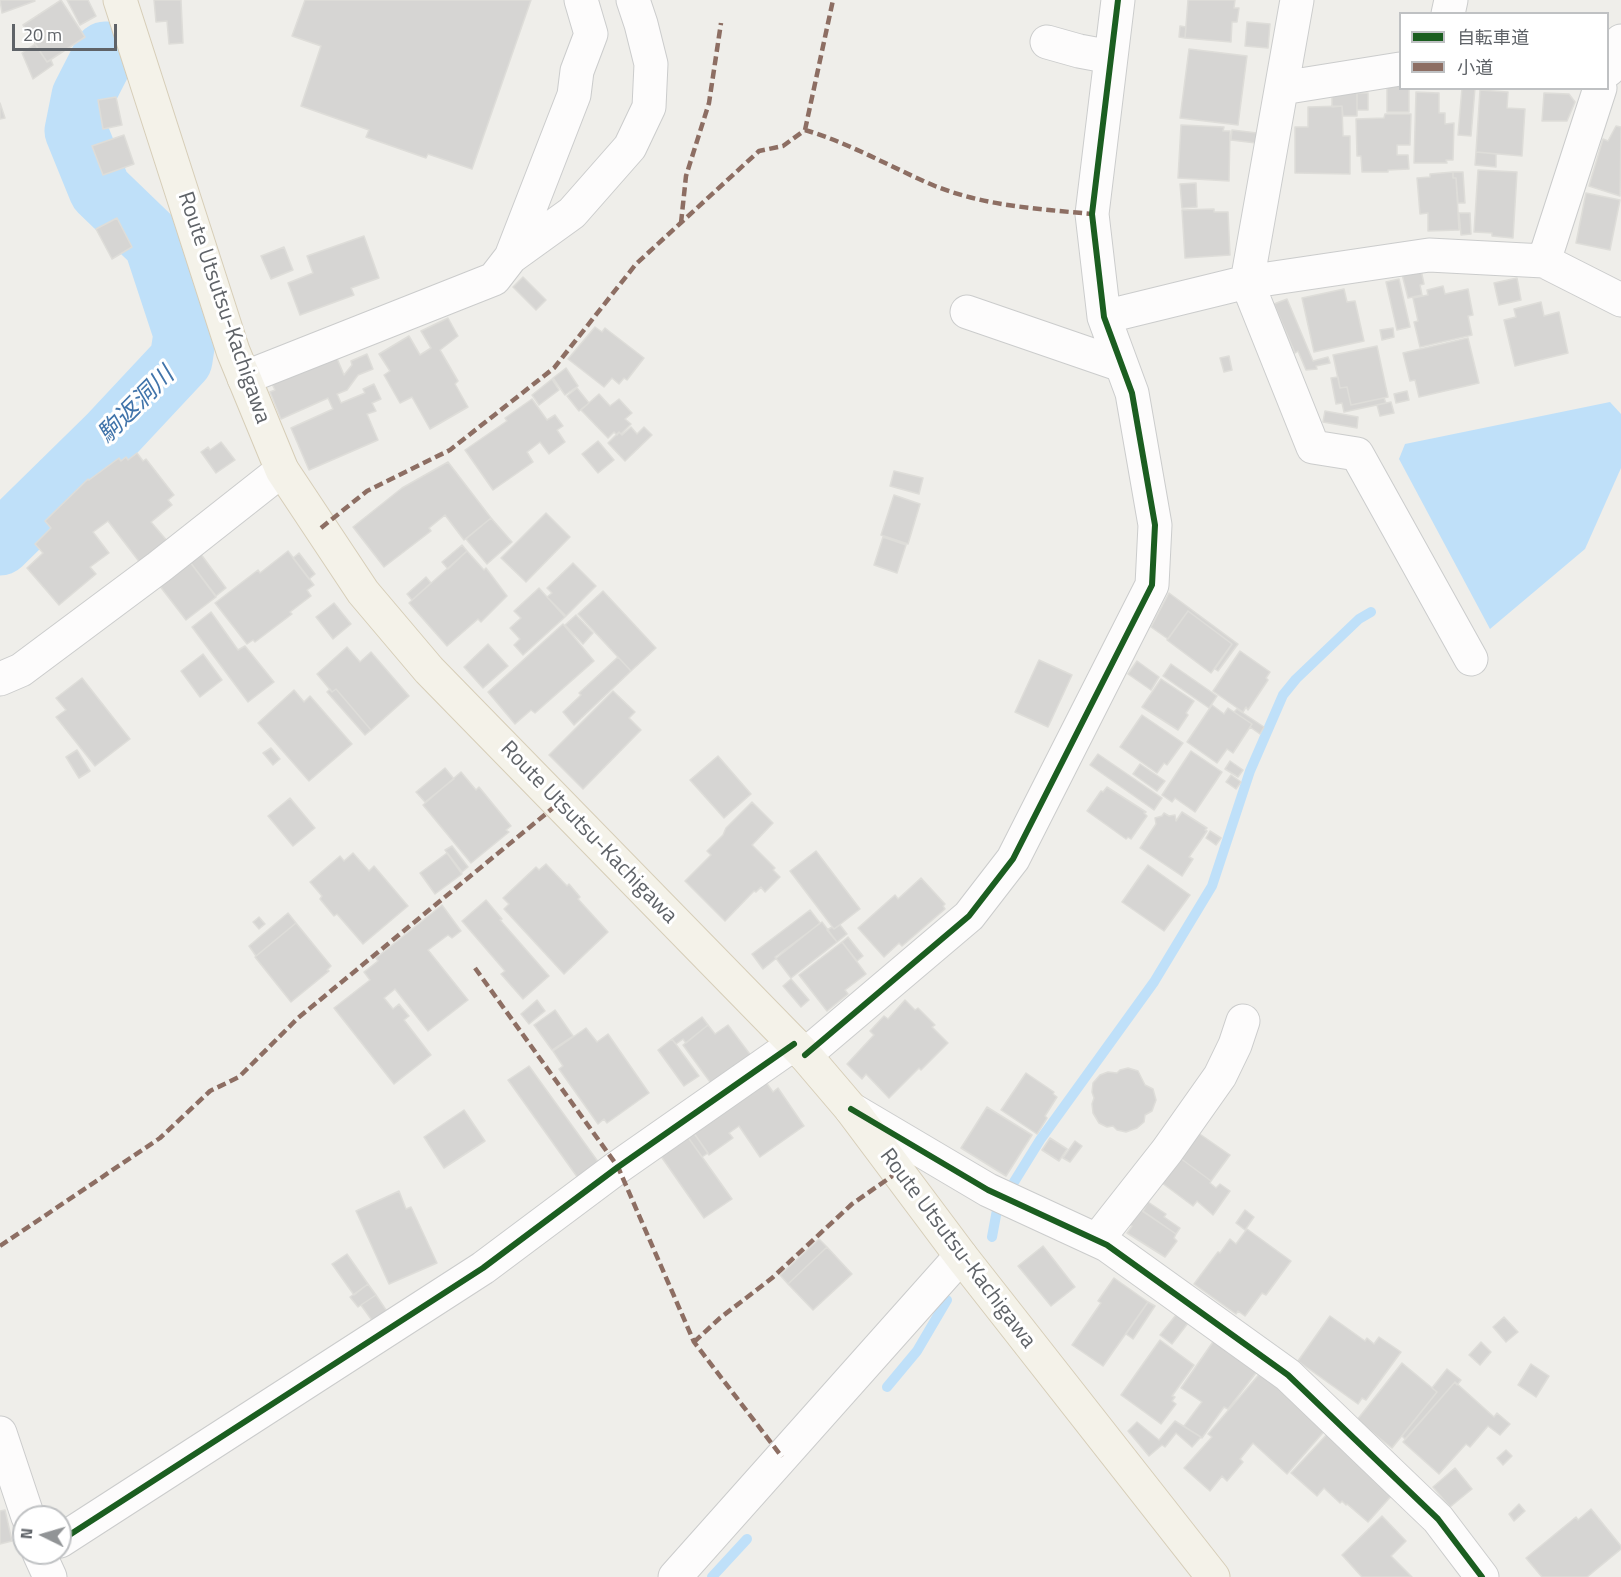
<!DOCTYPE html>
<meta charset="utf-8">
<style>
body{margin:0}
#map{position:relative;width:1621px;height:1577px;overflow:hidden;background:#efeeea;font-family:"Titillium Web","Noto Sans JP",sans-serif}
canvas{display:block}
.legend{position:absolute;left:1399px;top:12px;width:210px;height:78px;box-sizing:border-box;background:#fff;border:2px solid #bfc1c3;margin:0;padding:8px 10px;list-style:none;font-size:18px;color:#5f6368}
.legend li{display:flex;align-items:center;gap:12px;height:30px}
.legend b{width:30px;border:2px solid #bfc1c3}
.north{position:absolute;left:12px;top:1505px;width:60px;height:60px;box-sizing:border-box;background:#fff;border:2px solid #bfc1c3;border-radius:50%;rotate:275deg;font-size:16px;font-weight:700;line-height:24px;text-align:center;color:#5f6368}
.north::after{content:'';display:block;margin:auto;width:21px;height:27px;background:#919496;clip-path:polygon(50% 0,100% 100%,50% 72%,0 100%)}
.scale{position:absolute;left:12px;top:24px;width:105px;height:27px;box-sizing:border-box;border:3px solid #5f6368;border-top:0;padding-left:8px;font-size:18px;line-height:21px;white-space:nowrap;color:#5f6368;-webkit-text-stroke:4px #fff;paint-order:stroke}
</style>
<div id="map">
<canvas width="1621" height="1577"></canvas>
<ul class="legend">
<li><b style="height:8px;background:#1b5e20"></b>自転車道</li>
<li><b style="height:8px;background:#8d6e63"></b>小道</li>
</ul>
<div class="north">N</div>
<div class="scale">20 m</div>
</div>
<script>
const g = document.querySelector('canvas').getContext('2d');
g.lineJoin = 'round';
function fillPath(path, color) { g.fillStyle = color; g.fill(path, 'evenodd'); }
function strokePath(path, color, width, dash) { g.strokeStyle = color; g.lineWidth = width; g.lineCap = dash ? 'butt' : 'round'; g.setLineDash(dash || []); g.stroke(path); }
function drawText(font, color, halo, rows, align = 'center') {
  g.font = font + ' "Titillium Web","Noto Sans JP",sans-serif'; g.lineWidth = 6; g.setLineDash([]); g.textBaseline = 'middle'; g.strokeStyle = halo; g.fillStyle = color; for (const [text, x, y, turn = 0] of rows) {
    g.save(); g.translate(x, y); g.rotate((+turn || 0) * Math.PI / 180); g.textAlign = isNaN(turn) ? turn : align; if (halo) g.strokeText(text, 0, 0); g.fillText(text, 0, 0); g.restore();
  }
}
fillPath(new Path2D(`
 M1610,402L1621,414V468L1585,549L1490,629L1399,459L1405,444Z`), '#bfe0f9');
strokePath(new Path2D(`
 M1014,1182L1040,1140L1154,982L1212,886L1250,771L1283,695L1296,679L1359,619L1371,612
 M992,1237L997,1210
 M887,1387L917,1351L947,1300
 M712,1577L747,1539`), '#bfe0f9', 10);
strokePath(new Path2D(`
 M0,544L109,437L181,360L185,334L155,243L100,190L76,131L83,96L105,53`), '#bfe0f9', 63);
const building = new Path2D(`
 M0,0H34L35,1L2,13Z
 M61,0L85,37L47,62L23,25Z
 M67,0H88L96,16L80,25Z
 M154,0H181L183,43L169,44L167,21L156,22Z
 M305,0H531L472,169L428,154L426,158L366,137L369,130L301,106L321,46L292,36Z
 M1188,0H1235L1234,8H1239L1237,22H1232L1231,42L1185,38Z
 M1247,22L1270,24L1268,48L1245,46Z
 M1180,26L1186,27L1185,38L1179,37Z
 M35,44L47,62L51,60L53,65L33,79L22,53Z
 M1189,49L1247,56L1238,125L1180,118Z
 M1387,86H1400V88H1409V112H1387Z
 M1462,88H1475L1471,136L1458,135Z
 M1480,90L1508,92L1507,108L1525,109L1522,156L1476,152Z
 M1357,91V116H1343L1342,106L1332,107V93Z
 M1416,92L1439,93V113H1445V124L1454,123L1453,160H1446L1447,163H1414Z
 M1357,93H1368V110H1357Z
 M1544,93L1569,94L1575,102L1567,121H1542Z
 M116,97L122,125L103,129L98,100Z
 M0,103L5,118L0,119Z
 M1342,106L1343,136H1350V174L1295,173V127H1308V107Z
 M1385,114H1411L1410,145H1397V155H1408L1409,169L1388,170V172H1362L1361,156H1357L1356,119L1384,118Z
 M1181,125L1224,127L1223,131H1230L1229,181L1178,178Z
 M1616,126L1621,127L1620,196L1589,186L1603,139L1608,141Z
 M1232,130L1257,133L1256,143L1231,140Z
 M124,135L134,164L103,175L92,146Z
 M1476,152L1496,154V167L1475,165Z
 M1478,170L1517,172L1513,238L1492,236V233L1474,232Z
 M1453,172H1463L1465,203H1458L1456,178H1453Z
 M1453,172V178H1456L1459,230L1428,231V213L1420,214L1417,178L1430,177V174Z
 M1196,183L1197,207L1182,208L1180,184Z
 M1586,193L1620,200L1610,250L1576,243Z
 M1214,209V212H1228L1230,255L1185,258L1182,210Z
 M1459,213H1470L1471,234L1461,235Z
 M117,218L132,247L112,259L96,229Z
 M364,236L379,278L351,288L354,295L300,315L288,283L313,273L307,256Z
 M284,247L293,270L271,279L261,256Z
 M1421,270L1424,284L1420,285L1422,295L1408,298L1402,274Z
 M523,277L546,300L536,310L513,287Z
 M1517,278L1521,300L1499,305L1494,283Z
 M1399,279L1410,327L1397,330L1386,282Z
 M1443,286L1445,294L1468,289L1473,315L1468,316L1472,335L1420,347L1414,322L1418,321L1413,298L1428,295L1427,290Z
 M1344,289L1347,302L1355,301L1364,341L1314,352L1302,298Z
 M1287,299L1313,361L1328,357L1330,363L1316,366L1317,369L1306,370L1298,351L1295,353L1274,304Z
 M1541,302L1544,316L1559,312L1568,353L1515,366L1504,320L1516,317L1514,309Z
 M448,318L458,336L440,350L458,381L455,384L468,407L430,429L412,397L400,403L384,375L390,371L379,354L409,336L420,355L431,348L421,331Z
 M595,327L602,332L605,328L644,358L627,380L624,378L619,384L612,378L604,387L568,359Z
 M1393,328L1394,337L1382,340L1380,330Z
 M1468,338L1479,383L1419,397L1415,380L1410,381L1403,353Z
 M1377,346L1388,397L1351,405L1347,387L1340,388L1333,355Z
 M367,354L373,369L358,375L347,390L337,394L341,403L365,393L363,389L374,384L381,399L372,403L376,411L367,414L378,440L309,470L291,428L333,409L328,398L281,419L270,392L275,390L272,384L336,356L344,375L352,365L351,361Z
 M1229,356L1232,370L1224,372L1220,358Z
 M566,368L578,386L565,395L553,378Z
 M1338,377L1340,388L1347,387L1351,405L1384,398L1386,403L1344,412L1342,403L1336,404L1331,378Z
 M552,379L559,390L539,405L532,395Z
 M577,388L589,403L579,411L567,396Z
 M1407,391L1409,400L1396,403L1394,394Z
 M599,394L610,406L619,399L632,413L625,419L631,424L621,434L619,432L617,435L614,432L608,438L581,410Z
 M532,399L547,420L555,415L563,426L557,430L565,442L549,454L540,442L527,452L533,462L493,490L465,450L507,421L505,418Z
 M1391,402L1394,413L1380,416L1377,405Z
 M1325,411L1358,417L1357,428L1323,422Z
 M631,427L637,434L644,427L652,435L625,461L608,443L619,432L622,435Z
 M598,441L614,460L598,473L582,454Z
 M221,442L235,460L216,473L201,452L208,447L210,450Z
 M137,453L143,461L146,459L174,495L168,500L172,505L151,522L168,542L141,564L108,521L93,532L109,553L90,567L96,574L59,605L27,568L43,553L35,544L51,528L45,521L88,479L89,480L119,458L121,461L126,457L128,460Z
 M448,462L491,518L464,540L445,515L429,528L431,531L384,567L353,527L402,488Z
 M894,471L923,478L919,494L890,486Z
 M894,495L920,504L908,544L881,535Z
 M546,513L570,537L526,582L501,558Z
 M491,518L512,542L487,564L466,539Z
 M883,537L906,545L897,573L874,565Z
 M462,545L467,551L448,569L442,562Z
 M288,551L314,585L307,590L311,596L290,612L292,614L255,642L253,640L247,644L215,603L258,570L260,573Z
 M467,551L484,570L486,568L507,596L481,622L478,619L447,646L409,603Z
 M200,553L226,588L216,596L190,562Z
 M299,553L315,574L309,579L293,558Z
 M190,562L216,597L186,620L159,585Z
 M573,563L596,586L566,616L547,597L552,593L547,588Z
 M426,577L431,583L412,600L407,594Z
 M539,588L565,617L523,655L514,645L520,639L510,628L521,618L514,611Z
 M603,591L656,648L631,671L578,614Z
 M1169,593L1238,644L1218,671L1215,669L1232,644L1188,611L1168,639L1151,627Z
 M334,603L351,624L333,639L316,617Z
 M1188,611L1232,644L1211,673L1167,640Z
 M211,612L238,650L245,646L274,682L248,702L192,627Z
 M576,615L593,633L583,644L565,625Z
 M563,624L594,661L535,713L531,710L515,724L488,692Z
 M488,644L508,666L483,688L464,667Z
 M347,647L360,662L371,652L409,696L371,730L336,689L332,692L317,674Z
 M1240,651L1270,672L1266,678L1268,680L1248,710L1246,707L1243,712L1213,691Z
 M203,654L222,680L200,697L181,671Z
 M618,657L631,671L574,725L563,712L581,695L579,693Z
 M1039,660L1072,675L1048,727L1015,712Z
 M1137,661L1159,677L1151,690L1128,674Z
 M1171,664L1217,696L1209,708L1163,676Z
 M82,678L130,739L95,766L56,717L66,710L56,698Z
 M1161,679L1194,701L1186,713L1188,715L1178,730L1142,707Z
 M330,689L332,692L336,689L371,730L365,735L327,692Z
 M294,690L304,702L310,696L352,744L309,781L258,723Z
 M613,691L635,712L629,718L641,730L583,789L549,755Z
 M1212,705L1224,714L1228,708L1252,724L1233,753L1227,749L1217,763L1187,742Z
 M1237,709L1264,727L1260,734L1250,727L1252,724L1234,712Z
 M1142,715L1183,743L1167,765L1164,763L1157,773L1120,747Z
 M271,748L280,759L273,765L263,753Z
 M77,750L90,771L79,778L66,757Z
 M1191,751L1222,772L1195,812L1175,798L1172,802L1162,795Z
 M1098,754L1162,798L1154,810L1090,765Z
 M718,756L751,794L724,818L690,780Z
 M1230,761L1243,770L1238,777L1225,769Z
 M1140,764L1165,781L1157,791L1133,774Z
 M445,768L454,779L425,802L416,792Z
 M461,772L476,790L479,787L511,826L506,830L509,832L471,863L423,805Z
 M1231,775L1241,782L1236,789L1226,782Z
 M1107,787L1146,812L1144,813L1147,816L1131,839L1128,837L1126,839L1087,811L1101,791L1103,792Z
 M290,798L315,828L293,846L268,816Z
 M752,802L773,823L752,845L775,868L773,870L780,877L765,892L761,887L756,892L754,891L725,921L685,881L711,855L707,851L723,835L726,828Z
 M1182,812L1207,828L1205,830L1207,831L1189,857L1193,859L1182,876L1140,848L1156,824L1155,818L1162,816L1164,813L1169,816L1175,815L1176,821Z
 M1210,831L1221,838L1216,845L1206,838Z
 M452,846L468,867L462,872L445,850Z
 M816,851L860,909L834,929L790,871Z
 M353,853L369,871L374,866L408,906L363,944L337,914L334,916L320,899L322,896L310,882L340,856L344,861Z
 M447,853L462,874L435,894L420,873Z
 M546,864L567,886L569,884L580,897L578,899L608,932L564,974L504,909L509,904L503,898L536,867L539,870Z
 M1148,865L1190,895L1164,931L1122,902Z
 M921,878L945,904L943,906L945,909L902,946L899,943L884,957L858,928L895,895L898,899Z
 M486,900L502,919L500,920L549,976L523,999L501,974L505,971L462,921Z
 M442,905L461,931L452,938L448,935L428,950L468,1000L428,1031L395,989L384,998L393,1009L399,1004L409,1016L404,1020L431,1055L394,1084L334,1008L370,980L364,972L378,961L376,958Z
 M810,910L820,923L763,969L752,954Z
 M288,913L296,923L256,956L249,946Z
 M259,917L265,924L259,929L253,922Z
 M822,922L837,942L791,978L775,957Z
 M296,923L331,966L327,970L329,971L291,1002L255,957Z
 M840,925L847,934L837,942L827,930L832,927L834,929Z
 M848,937L863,956L857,961L842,942Z
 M842,942L866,974L845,990L848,994L827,1011L799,975Z
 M791,979L809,1000L801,1007L783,986Z
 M537,1000L545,1011L529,1024L521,1014Z
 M905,1000L915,1010L918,1008L935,1025L932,1027L948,1043L921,1070L919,1068L889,1098L866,1074L862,1079L847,1064L874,1035L870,1031L884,1016L888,1019Z
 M555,1010L573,1036L552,1050L534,1025Z
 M702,1017L708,1025L686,1043L683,1039L676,1044L672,1039Z
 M708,1025L715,1034L728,1025L755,1061L716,1090L683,1045Z
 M586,1028L597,1042L608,1034L649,1093L607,1123L604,1119L598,1124L559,1069L563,1066L553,1051Z
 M672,1039L699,1076L684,1086L658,1050Z
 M529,1066L604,1170L583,1185L508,1080Z
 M1128,1068L1138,1071L1145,1085L1153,1089L1156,1100L1152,1111L1145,1115L1144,1122L1137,1128L1126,1132L1117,1130L1113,1126L1107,1127L1099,1123L1093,1113L1092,1104L1094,1098L1092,1092L1093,1083L1100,1075L1108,1072L1117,1073L1120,1070Z
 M1026,1073L1054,1092L1053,1094L1057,1097L1045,1116L1047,1118L1037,1134L1001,1110Z
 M761,1075L773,1092L778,1088L804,1126L760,1157L739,1126L729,1133L733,1138L709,1155L691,1129Z
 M987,1107L1032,1135L1006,1176L961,1148Z
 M464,1110L485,1141L444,1168L424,1137Z
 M691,1129L708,1153L702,1157L685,1133Z
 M1194,1130L1230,1155L1211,1181L1176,1155Z
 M685,1133L732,1199L704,1218L658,1152Z
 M1050,1138L1067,1149L1059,1161L1042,1150Z
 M1075,1141L1082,1146L1070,1162L1063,1158Z
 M1176,1155L1211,1181L1210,1183L1216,1188L1220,1184L1230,1191L1213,1215L1197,1201L1193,1206L1158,1180Z
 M399,1191L406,1209L411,1207L437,1263L389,1284L356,1211Z
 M1148,1202L1166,1214L1164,1217L1180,1228L1176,1234L1143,1211Z
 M1139,1209L1176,1234L1174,1238L1177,1241L1165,1257L1127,1233L1132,1226L1129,1224Z
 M1245,1210L1254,1217L1245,1230L1236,1223Z
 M1247,1229L1291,1261L1266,1295L1262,1293L1245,1316L1238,1311L1236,1314L1194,1284L1218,1252L1220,1253L1230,1239L1236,1244Z
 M819,1239L827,1247L788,1284L780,1275Z
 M1043,1246L1075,1287L1051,1306L1018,1266Z
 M827,1247L852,1274L813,1310L788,1284Z
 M347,1254L368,1284L354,1295L332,1264Z
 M1114,1278L1148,1302L1103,1366L1072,1345L1101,1303L1098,1301Z
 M368,1284L376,1295L358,1307L350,1297Z
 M376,1295L390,1316L376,1326L361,1305Z
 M1148,1302L1155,1306L1133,1339L1126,1334Z
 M1176,1315L1188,1323L1172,1344L1160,1335Z
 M1330,1316L1365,1341L1367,1338L1374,1344L1379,1337L1401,1352L1366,1400L1362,1398L1358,1404L1298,1361Z
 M1504,1317L1518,1332L1506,1342L1493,1327Z
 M1215,1339L1259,1369L1228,1409L1224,1407L1202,1438L1184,1426L1202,1402L1181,1388Z
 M1160,1340L1194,1365L1172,1396L1175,1397L1172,1401L1176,1404L1161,1424L1121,1395Z
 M1481,1342L1491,1352L1480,1365L1469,1355Z
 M1402,1363L1437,1392L1392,1448L1357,1420Z
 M1531,1364L1549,1376L1536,1397L1518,1385Z
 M1447,1369L1461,1380L1457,1385L1455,1382L1405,1439L1402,1436L1437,1392L1432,1388Z
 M1262,1371L1327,1428L1287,1474L1253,1443L1240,1459L1243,1462L1227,1481L1222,1476L1210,1491L1184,1468L1212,1437L1208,1434Z
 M1455,1382L1494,1417L1497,1413L1510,1424L1500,1435L1488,1426L1470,1447L1466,1444L1439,1474L1403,1442Z
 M1175,1421L1201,1437L1192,1447L1176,1433L1165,1447L1162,1445L1149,1456L1128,1431L1137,1422L1159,1440Z
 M1331,1430L1393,1494L1368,1522L1347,1504L1346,1505L1342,1501L1340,1503L1324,1488L1317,1496L1291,1473Z
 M1506,1450L1512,1456L1503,1465L1497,1458Z
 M1455,1468L1472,1489L1450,1507L1433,1487Z
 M1519,1504L1525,1511L1514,1521L1509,1514Z
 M1591,1509L1621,1546V1549L1587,1577H1542L1526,1558L1576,1517L1578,1520Z
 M5,1510L12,1541L0,1544V1511Z
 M1382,1516L1406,1541L1391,1556L1412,1577H1362L1342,1555Z`);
fillPath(building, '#d6d5d3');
strokePath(building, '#deddd9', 1.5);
const minor = new Path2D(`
 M1297,0L1247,282L1313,447L1357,454L1471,659
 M1448,14L1451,0
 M1047,42L1079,51L1111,57
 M1608,70L1621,41
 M1282,88L1400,69
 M511,257L572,213L630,147L649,107L651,64L641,24L633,0
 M1544,261L1600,88
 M967,312L1121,365
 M1104,317L1247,282L1429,255L1544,261L1621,300
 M244,378L494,279L511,257L574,95L577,71L591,34L581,0
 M0,679L21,670L159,567L282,470
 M805,1055L969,916L1013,859L1152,585L1155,525L1132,393L1104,317L1092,214L1118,0
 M851,1109L988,1190L1107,1245L1288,1375L1438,1519L1482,1577
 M1097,1240L1167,1151L1220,1076L1235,1045L1243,1021
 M0,1433L28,1517
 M60,1541L483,1268L618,1167L794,1044
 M39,1553L50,1577
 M675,1577L961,1256`);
const major = new Path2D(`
 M120,0L233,351L282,470L363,592L429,670L805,1055L851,1109L961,1256L1213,1577`);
strokePath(minor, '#cbcccc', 35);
strokePath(major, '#d7ceb8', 35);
strokePath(minor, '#fdfcfc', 33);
strokePath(major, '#f4f2e9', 33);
strokePath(new Path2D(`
 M805,130L833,0
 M681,223L686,176L709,103L721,23
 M321,528L367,491L450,450L554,368L636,264L759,151L783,146L805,130C852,144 890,167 935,186C985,206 1039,209 1092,214
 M475,968L618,1167L694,1342L782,1457
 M0,1246L160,1138L210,1091L239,1077L298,1018L559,803
 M694,1342L720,1318L772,1278L852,1204L898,1172`), '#8d6e63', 4.5, [9, 4.5]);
strokePath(new Path2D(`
 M805,1055L969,916L1013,859L1152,585L1155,525L1132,393L1104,317L1092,214L1118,0
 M851,1109L988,1190L1107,1245L1288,1375L1438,1519L1482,1577
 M60,1541L483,1268L618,1167L794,1044`), '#1b5e20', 6);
drawText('22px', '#5f6368', '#fff', [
 ["Route Utsutsu-Kachigawa",223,308,71],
 ["Route Utsutsu-Kachigawa",588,833,46],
 ["Route Utsutsu-Kachigawa",957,1249,53]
]);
drawText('italic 24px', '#4174aa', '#fff', [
 ["駒返洞川",137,406,-45]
]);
</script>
